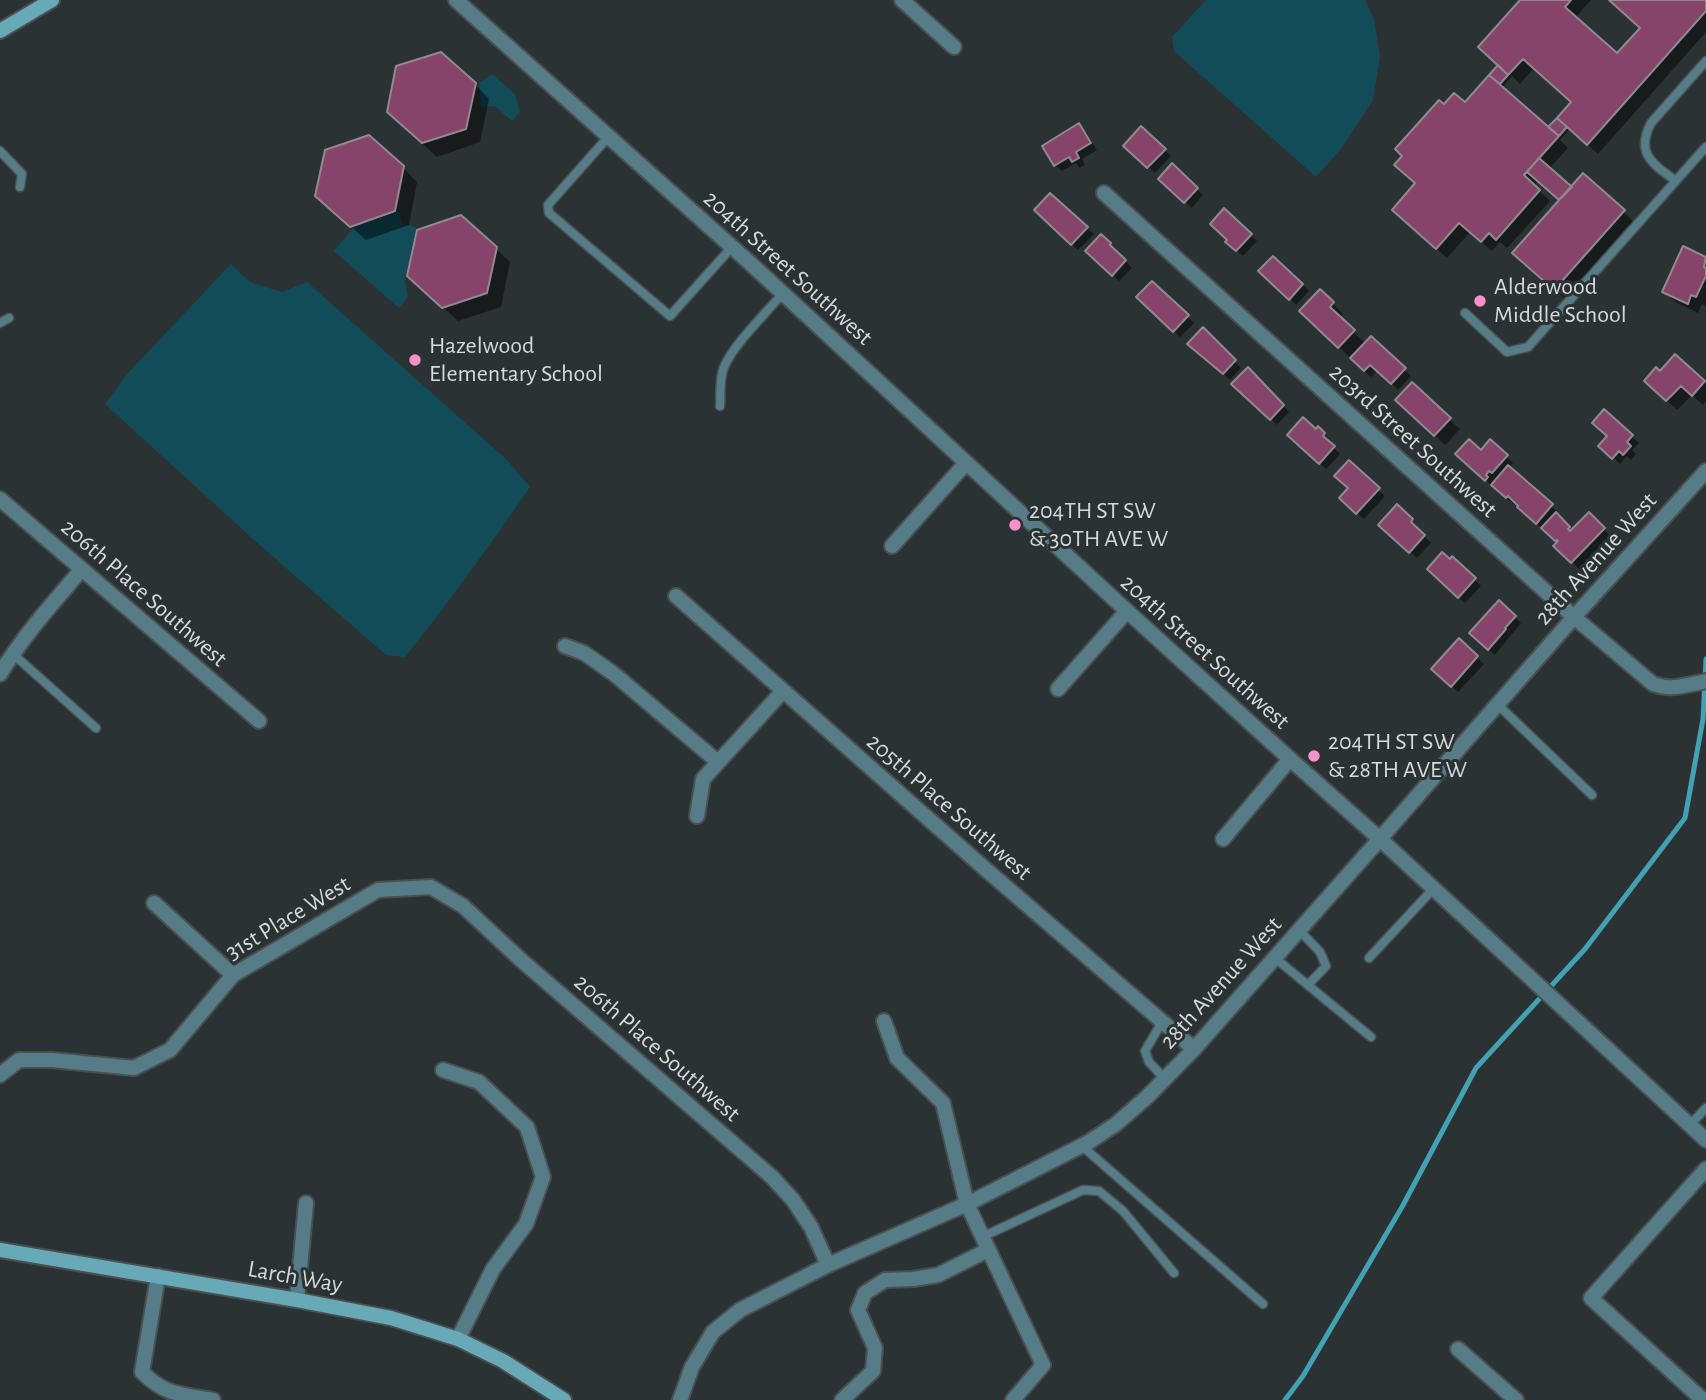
<!DOCTYPE html>
<style>
body{margin:0}
canvas{display:block;background:#2b3233}
</style>
<canvas width="1706" height="1400"></canvas>
<script>
const g = document.querySelector('canvas').getContext('2d');
g.lineJoin = 'round';
function fillPath(path, color) { g.fillStyle = color; g.fill(path, 'evenodd'); }
function strokePath(path, color, width, dash) { g.strokeStyle = color; g.lineWidth = width; g.lineCap = dash ? 'butt' : 'round'; g.setLineDash(dash || []); g.stroke(path); }
function drawText(font, color, halo, rows, align = 'center') {
  g.font = font + ' "Alegreya Sans",sans-serif'; g.lineWidth = 6; g.setLineDash([]); g.textBaseline = 'middle'; g.strokeStyle = halo; g.fillStyle = color; for (const [text, x, y, turn = 0] of rows) {
    g.save(); g.translate(x, y); g.rotate((+turn || 0) * Math.PI / 180); g.textAlign = isNaN(turn) ? turn : align; if (halo) g.strokeText(text, 0, 0); g.fillText(text, 0, 0); g.restore();
  }
}
fillPath(new Path2D(`
 M1206,0H1365L1374,19L1380,57L1373,100L1340,150L1316,177L1174,51L1172,37Z
 M492,74L515,94L520,112L512,121L495,106L481,107L479,83Z
 M399,211L403,224L416,227L405,281L408,297L399,308L334,251L355,226Z
 M231,264L250,282L282,292L307,282L507,460L530,487C490,545 449,602 405,657L386,655L254,540L105,404L128,373Z`), '#114c58');
fillPath(new Path2D(`
 M1522,0H1591L1575,18L1617,56L1642,28L1610,0H1706V32L1598,154L1570,129L1560,140L1568,148L1549,169L1572,189L1584,176L1634,222L1565,299L1525,264L1562,200L1539,180L1534,186L1550,201L1507,248L1500,242L1492,251L1470,232L1447,258L1404,220L1444,107L1465,105L1500,66ZM1534,68L1573,102L1555,135L1502,88L1512,76L1520,84Z
 M475,84L489,99L480,142L437,157L403,126Z
 M1079,125L1086,132L1097,150L1082,159L1085,165L1080,168L1076,163L1062,171L1055,165Z
 M1142,129L1171,156L1155,173L1126,146Z
 M1172,166L1203,195L1192,208L1166,185Z
 M403,168L417,182L409,225L366,240L332,209Z
 M1036,210L1087,228L1094,234L1078,250Z
 M1224,211L1257,241L1243,256L1228,242Z
 M1102,236L1132,268L1119,281L1088,251Z
 M495,248L510,262L501,307L458,321L424,290Z
 M1684,249L1706,259V306L1702,304L1698,313L1675,302L1665,292Z
 M1273,258L1309,291L1296,305L1261,271Z
 M1152,283L1194,323L1180,337L1139,297Z
 M1320,291L1343,314L1339,318L1366,344L1371,338L1411,376L1398,390L1378,370L1371,377L1312,322Z
 M1196,351L1234,361L1241,368L1230,380Z
 M1675,356L1706,384V401L1703,405L1692,395L1677,410L1657,391L1660,373Z
 M1248,369L1289,412L1277,425L1234,384Z
 M1408,410L1449,419L1460,429L1445,445Z
 M1605,412L1639,443L1632,450L1636,454L1631,460L1627,456L1620,464L1601,446L1609,437Z
 M1318,429L1331,441L1329,443L1340,454L1326,469L1289,435L1316,431Z
 M1490,442L1513,463L1509,468L1562,516L1560,519L1572,531L1589,514L1614,540L1582,572L1556,546L1559,543L1548,532L1547,533L1518,506L1517,507L1492,486L1458,454L1481,452Z
 M1349,462L1385,496L1364,519L1341,498L1350,488Z
 M1397,507L1418,527L1416,529L1431,543L1417,558L1381,524Z
 M1435,576L1474,579L1481,586L1465,603Z
 M1499,602L1521,623L1495,655L1471,633Z
 M1459,641L1484,664L1458,692L1434,669Z`), '#0007');
strokePath(new Path2D(`
 M1285,1400L1303,1376L1402,1207L1476,1068L1585,949L1685,818L1703,719L1706,659`), '#42a1b2', 5);
const building = new Path2D(`
 M1520,0H1571L1565,7L1617,53L1640,28L1609,0H1706V11L1587,145L1557,118L1571,102L1523,59L1508,75L1478,47Z
 M441,52L476,83L466,129L422,143L387,112L396,66Z
 M1498,65L1508,75L1500,84L1489,75Z
 M1489,75L1559,136L1524,175L1540,190L1496,240L1489,233L1481,242L1459,223L1436,249L1392,210L1415,183L1394,165L1402,156L1395,149L1439,100L1444,104L1454,93L1465,102Z
 M1557,118L1567,127L1559,136L1548,127Z
 M1079,123L1091,143L1076,152L1079,158L1072,162L1069,157L1054,166L1042,146Z
 M1141,126L1166,149L1147,168L1123,146Z
 M369,135L404,166L395,211L350,227L315,196L325,150Z
 M1539,158L1572,187L1559,200L1527,172Z
 M1172,163L1198,188L1184,203L1158,179Z
 M1583,173L1625,210L1554,290L1512,253Z
 M1050,193L1088,227L1071,245L1034,210Z
 M1224,208L1252,234L1236,251L1225,242L1227,240L1210,224Z
 M461,215L497,247L487,293L442,308L407,276L417,230Z
 M1101,234L1111,243L1110,245L1126,260L1112,276L1085,251Z
 M1683,246L1706,257L1704,267L1706,268V276L1696,297L1691,295L1688,304L1662,292Z
 M1273,256L1303,284L1289,300L1258,271Z
 M1152,281L1189,315L1173,332L1136,297Z
 M1320,289L1334,302L1330,307L1355,330L1338,348L1299,311Z
 M1203,327L1236,360L1223,374L1187,344Z
 M1371,336L1406,368L1391,384L1370,365L1364,371L1350,358Z
 M1675,354L1705,381L1692,396L1681,386L1666,401L1644,381L1656,367L1660,371Z
 M1248,367L1284,405L1270,420L1231,384Z
 M1412,382L1451,418L1434,436L1395,400Z
 M1604,409L1633,435L1627,442L1631,446L1623,455L1619,451L1612,459L1598,446L1607,436L1592,423Z
 M1303,417L1316,429L1318,426L1325,433L1323,436L1335,446L1319,464L1287,435Z
 M1469,439L1481,450L1490,439L1508,455L1492,473L1489,471L1486,475L1488,477L1485,481L1455,454Z
 M1349,460L1380,488L1356,514L1339,498L1348,488L1334,476Z
 M1508,465L1553,504L1536,524L1517,507L1518,506L1508,496L1506,498L1491,485Z
 M1397,504L1413,519L1411,522L1425,535L1409,553L1378,525Z
 M1556,512L1570,527L1568,529L1570,531L1589,512L1605,528L1571,563L1553,546L1558,541L1557,540L1555,541L1541,528Z
 M1442,552L1450,559L1452,556L1476,578L1458,598L1427,569Z
 M1499,600L1516,616L1505,628L1506,629L1488,650L1469,633Z
 M1459,638L1478,656L1451,687L1431,669Z`);
fillPath(building, '#86446a');
strokePath(building, '#90898d', 2);
const service = new Path2D(`
 M609,136L548,205L549,213L670,316L732,247
 M0,151L22,174L20,187
 M1676,181C1653,164 1635,154 1651,123L1706,61
 M1465,313L1507,352L1528,347L1706,147
 M0,323L9,318
 M720,406C721,393 719,378 724,367C734,344 766,313 783,293
 M13,654L96,728
 M1497,704L1592,795
 M1299,930L1320,952L1326,966L1308,985
 M1275,958L1371,1037
 M1369,958L1434,888
 M1162,1022L1145,1051L1149,1062L1165,1079
 M1690,1125L1706,1108
 M1082,1146L1263,1304
 M982,1237L1083,1190L1099,1191L1123,1211L1174,1273`);
const minor = new Path2D(`
 M902,0L954,47
 M1104,193L1574,617L1653,684C1671,691 1687,685 1706,681
 M0,499L259,721
 M892,546L966,463
 M676,596L983,867L1194,1049
 M565,646L584,653L614,674L718,762
 M0,674C23,636 53,603 82,569
 M1058,689L1127,611
 M697,816L703,779L783,691
 M1223,839L1290,759
 M154,903L233,975
 M884,1021L897,1058L943,1103L967,1204L1043,1365L1013,1400
 M443,1070L479,1082L527,1127L543,1177L526,1224L493,1269L458,1339
 M0,1075L19,1060H52L134,1068L170,1050L233,975L378,890L431,887L463,906L521,960L772,1177L793,1200L811,1227L828,1265
 M158,1276L142,1372C166,1396 181,1394 213,1400
 M297,1300L306,1203
 M1458,1349L1516,1400
 M842,1400L873,1371L875,1348L858,1310L865,1293L885,1280L913,1279L938,1275L988,1250
 M1703,1400L1591,1298L1706,1169`);
const tertiary = new Path2D(`
 M456,0L750,263L1127,611L1290,759L1380,839L1706,1140
 M680,1400L692,1367L713,1332L740,1310L828,1265L967,1204L1089,1142L1116,1124L1147,1097L1194,1049L1371,849L1574,617L1706,471`);
const secondary = new Path2D(`
 M0,31L52,0
 M0,1250L297,1300L391,1318L458,1339L503,1361L564,1400`);
strokePath(service, '#4a5051', 11);
strokePath(minor, '#4a5051', 18);
strokePath(tertiary, '#4a5051', 18);
strokePath(secondary, '#4a5051', 18);
strokePath(service, '#567d87', 8);
strokePath(minor, '#567d87', 14);
strokePath(tertiary, '#567d87', 14);
strokePath(secondary, '#68a9b8', 14);
for (const [x, y, r, color] of [
 [1480,301,7,"#f890cb"],
 [415,360,7,"#f890cb"],
 [1015,525,7,"#f890cb"],
 [1314,756,7,"#f890cb"]
]) { const dot = new Path2D(); dot.arc(x, y, r, 0, 2 * Math.PI); g.fillStyle = color; g.fill(dot); strokePath(dot, '#2b3233', 2.5); }
drawText('24px', '#d6dadb', '#2b3233', [
 ["204th Street Southwest",788,268,42],
 ["203rd Street Southwest",1413,441,42],
 ["28th Avenue West",1596,559,-48],
 ["206th Place Southwest",144,593,41],
 ["204th Street Southwest",1205,652,42],
 ["205th Place Southwest",949,807,41],
 ["31st Place West",288,918,-31],
 ["28th Avenue West",1221,983,-48],
 ["206th Place Southwest",657,1048,41],
 ["Larch Way",295,1277,10]
]);
drawText('24px', '#d6dadb', '#2b3233', [
 ["Alderwood",1494,287],
 ["Middle School",1494,315],
 ["Hazelwood",429,346],
 ["Elementary School",429,374],
 ["204TH ST SW",1029,511],
 ["& 30TH AVE W",1029,539],
 ["204TH ST SW",1328,742],
 ["& 28TH AVE W",1328,770]
], 'left');
</script>
